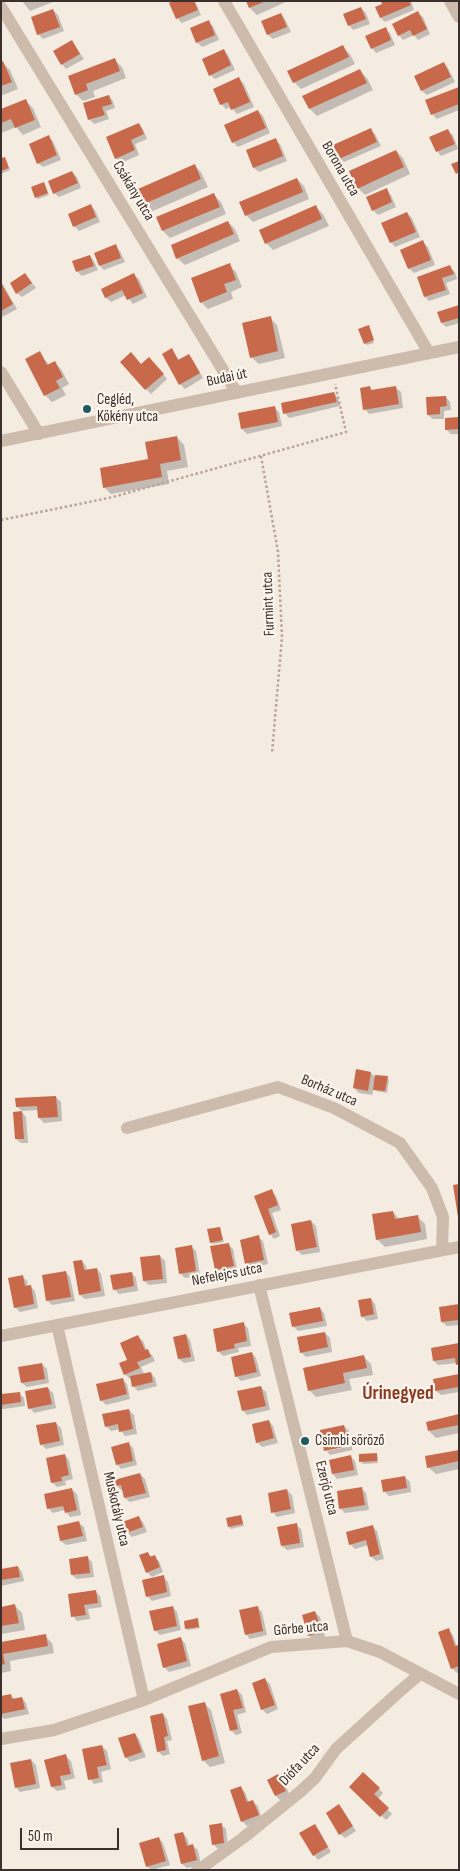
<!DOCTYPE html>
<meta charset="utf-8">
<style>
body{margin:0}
#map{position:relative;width:460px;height:1871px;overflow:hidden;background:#f4ebe1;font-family:"Sofia Sans Condensed",sans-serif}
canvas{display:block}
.frame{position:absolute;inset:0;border:2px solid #3b302b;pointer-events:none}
.scale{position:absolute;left:20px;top:1828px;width:99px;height:22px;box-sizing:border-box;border:2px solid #3b302b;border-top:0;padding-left:6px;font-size:15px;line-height:18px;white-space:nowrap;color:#3b302b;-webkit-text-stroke:4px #fbf5ee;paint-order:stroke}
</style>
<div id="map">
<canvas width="460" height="1871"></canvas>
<div class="frame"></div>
<div class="scale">50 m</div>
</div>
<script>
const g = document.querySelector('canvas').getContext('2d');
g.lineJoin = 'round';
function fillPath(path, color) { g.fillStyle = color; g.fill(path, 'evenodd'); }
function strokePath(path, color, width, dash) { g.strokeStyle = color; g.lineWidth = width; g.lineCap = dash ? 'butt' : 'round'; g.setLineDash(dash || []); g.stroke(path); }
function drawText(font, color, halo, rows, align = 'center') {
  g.font = font + ' "Sofia Sans Condensed",sans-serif'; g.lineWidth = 4.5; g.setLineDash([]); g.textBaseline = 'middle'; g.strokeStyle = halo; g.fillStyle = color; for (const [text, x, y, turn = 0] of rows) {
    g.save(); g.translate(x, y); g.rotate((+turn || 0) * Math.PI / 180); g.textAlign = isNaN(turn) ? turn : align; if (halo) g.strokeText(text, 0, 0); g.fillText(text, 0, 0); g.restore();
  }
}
fillPath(new Path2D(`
 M22,1H52L53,2L30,11Z
 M176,1H195L201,15L182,23L177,18Z
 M248,1H288L257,15L250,8Z
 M382,1H411L414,10L385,22L381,18L384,5Z
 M361,8L366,13L370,24L353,30L349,25Z
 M53,10L58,15L64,31L43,39L38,34Z
 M418,13L423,17L430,34L418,40L414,35L403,40L399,35Z
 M281,14L285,19L291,32L273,39L268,35L263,21Z
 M208,22L213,26L219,40L202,47L197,42Z
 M385,29L390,33L395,45L376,53L372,48Z
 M72,42L84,59L66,69L62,64Z
 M343,47L350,54L355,64L301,89L294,82Z
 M223,50L228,55L235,70L215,79L210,75Z
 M115,60L122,67L126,78L93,91L95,97L83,101L76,94L70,77Z
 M1,63H3L10,70L18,89L3,95L1,93Z
 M444,63L448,68L455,82L427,95L422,91L416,76Z
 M360,71L367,78L373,90L317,116L310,109L304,96Z
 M239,79L244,84L254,107L237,114L231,107L226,109L221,104Z
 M459,88V110L437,119L432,114Z
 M109,96L113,101L115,108L106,111L109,119L94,124L89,119Z
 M26,101L33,108L41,127L23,135L16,127L1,133V111Z
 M258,111L263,116L270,133L238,147L233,142Z
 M139,124L143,129L147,139L135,144L139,155L121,163L116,158Z
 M371,130L375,134L381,146L344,162L340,158Z
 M448,131L453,135L458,149L441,156L437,151Z
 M48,137L53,141L61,160L43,167L38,163Z
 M275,140L280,144L287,161L259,172L254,168L248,151Z
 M396,151L403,158L410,174L365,195L358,188Z
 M4,158L10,170L1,174V160Z
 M194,165L201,172L208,187L153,211L145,204L139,189Z
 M72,172L77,177L81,188L59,197L54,193Z
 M297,179L304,186L309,199L253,222L246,215Z
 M44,184L49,195L38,199L36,197Z
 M386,190L391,195L396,207L378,215L373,210Z
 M214,195L221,202L226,214L170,238L163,231L158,218Z
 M91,206L95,210L100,222L79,231L74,226Z
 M316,207L323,214L329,226L273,250L266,243Z
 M407,213L412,218L420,237L395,247L391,242Z
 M228,222L235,229L240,241L185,265L177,258Z
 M423,242L428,247L435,265L414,273L409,268Z
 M115,246L120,251L125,262L104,270L100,266Z
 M90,256L94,261L98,270L82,276L77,271Z
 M229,265L236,272L242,287L231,292L233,299L208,309L201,302Z
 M450,267L455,272L457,279L446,283L450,294L429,301L425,297L418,278Z
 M25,274L36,288L22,297L17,293Z
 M134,275L139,279L147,297L133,304L126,295L111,302L106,298L102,290Z
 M1,281L17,309L2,317H1Z
 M459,306V323L446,327L442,323L438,313Z
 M270,318L277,325L285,358L259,364L251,357Z
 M368,328L374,343L367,345L365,343Z
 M172,350L180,361L189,356L193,360L203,378L185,389L180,384Z
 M40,353L49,365L54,362L61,369L69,384L62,388L66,395L52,402L45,395Z
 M154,363L167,379L151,394L146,389L141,366Z
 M370,388L373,391L396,388L401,392L403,408L369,414L365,409Z
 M334,393L338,398L340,406L289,418L285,413Z
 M446,397L450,402L451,410L444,411V419H433L428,415Z
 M274,407L279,412L282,426L247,434L242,429L239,414Z
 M459,419V434H451L446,429Z
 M177,437L184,445L188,467L167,471L169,484L111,494L104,487L150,460Z
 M357,1071L371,1073L376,1078L387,1077L389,1080L387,1093L377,1091L374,1088L372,1095L359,1093L354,1088Z
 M56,1097L61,1102L62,1121L44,1123L39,1118V1110L22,1111L17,1107Z
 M22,1112L26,1117L28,1143H21L16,1139Z
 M271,1191L276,1196L281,1210L272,1213L280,1236L274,1239L270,1234L256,1197Z
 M393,1212L400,1220L418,1217L425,1224L427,1239L385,1247L377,1239Z
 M311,1221L316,1226L320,1252L302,1255L298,1251Z
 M219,1228L224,1242L213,1244L211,1242Z
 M258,1237L263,1241L268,1264L251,1268L246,1263Z
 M228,1244L233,1249L237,1270L221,1274L217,1269Z
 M191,1246L196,1251L200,1276L185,1278L181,1274Z
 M160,1256L165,1261L167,1283L149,1285L144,1281Z
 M82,1261L86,1266L87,1271L97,1269L101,1274L105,1296L85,1299L80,1295Z
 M66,1272L70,1277L75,1301L52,1305L48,1301Z
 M132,1273L136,1278L138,1291L119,1294L114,1289Z
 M22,1276L27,1281L28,1287L30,1286L35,1291L38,1308L20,1312L15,1307Z
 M371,1299L375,1304L378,1319L367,1321L362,1316Z
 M459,1305V1325L447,1326L442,1322Z
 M320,1308L324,1313L327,1326L298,1331L293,1326Z
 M243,1324L248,1328L251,1346L238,1348L239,1352L223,1356L218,1351Z
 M325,1333L330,1338L332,1352L306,1357L301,1352Z
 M186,1335L190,1340L195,1361L184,1363L179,1359L175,1338Z
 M138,1337L143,1341L147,1351L152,1355L155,1361L141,1367L144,1374L151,1373L155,1378L157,1386L138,1391L133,1386L131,1378L130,1379L125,1374Z
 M459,1345V1365L457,1363L438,1365L434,1361Z
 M252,1353L256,1358L261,1376L241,1381L236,1376Z
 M364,1357L371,1364L373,1375L349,1379L352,1390L316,1397L309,1390Z
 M42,1364L47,1369L49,1383L27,1387L22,1383Z
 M459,1376V1392L441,1395L436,1391Z
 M122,1379L127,1384L130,1399L106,1405L101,1400Z
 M261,1387L266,1392L270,1410L247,1415L243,1410Z
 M48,1388L53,1393L56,1408L34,1413L30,1408Z
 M19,1393L24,1398L25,1406L3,1409L1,1408V1395Z
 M129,1410L134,1415L137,1434L125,1436L120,1429L111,1431L106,1426Z
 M459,1416V1433L436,1438L429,1431Z
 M269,1421L273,1426L278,1443L262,1447L257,1442Z
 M56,1423L61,1428L64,1445L46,1449L41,1444Z
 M344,1426L349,1431L351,1444L327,1449V1451L352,1446V1450L330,1455L326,1450Z
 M129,1444L133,1448L137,1465L121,1469L117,1464Z
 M459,1451V1469L436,1474L428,1467Z
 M65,1455L69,1460L73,1479L65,1481L66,1485L57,1487L52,1482Z
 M376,1455L378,1457V1463L363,1464L361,1462Z
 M351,1457L355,1461L358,1475L337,1479L333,1474L330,1461Z
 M140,1474L145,1479L150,1497L130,1502L125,1498L123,1489L121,1490L116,1485Z
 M405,1477L410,1482L411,1492L389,1496L384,1491Z
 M362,1489L366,1493L369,1510L345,1513L341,1509Z
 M72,1490L77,1494L81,1515L70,1517L65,1510L53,1513L48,1508Z
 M287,1490L292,1495L295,1513L277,1517L273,1512Z
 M241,1516L244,1526L231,1529L229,1527Z
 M139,1518L143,1522L147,1532L132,1537L127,1532Z
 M79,1523L84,1527L87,1541L66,1545L61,1541Z
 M296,1525L301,1529L304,1547L287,1550L282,1546L279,1528Z
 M372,1526L377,1531L384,1559L376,1561L371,1556L368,1545L355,1549L350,1544Z
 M147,1553L159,1561L163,1572L152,1577L147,1572Z
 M88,1558L92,1562L94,1577L77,1579L72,1575Z
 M18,1567L22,1572L24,1581L1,1586V1570Z
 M163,1577L168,1582L171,1596L152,1601L147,1596Z
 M95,1591L100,1596L102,1607L88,1609L90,1619L77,1621L73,1616Z
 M15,1606L22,1613L25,1630L1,1634V1608Z
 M173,1607L177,1612L181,1630L160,1635L155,1630Z
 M257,1607L262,1612L267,1635L250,1639L246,1634Z
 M315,1612L320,1617L325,1637L314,1640L309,1636Z
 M197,1620L200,1628L188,1630L186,1628Z
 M448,1630L453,1635L457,1647L459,1646V1672L457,1673L452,1668Z
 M45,1636L52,1643L54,1653L10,1661L11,1671L1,1673V1644Z
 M181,1639L185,1643L191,1666L169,1672L164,1667Z
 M265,1679L270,1684L278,1709L267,1714L262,1709Z
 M237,1690L242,1695L246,1712L237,1715L242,1733L236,1735L231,1730L221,1694Z
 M11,1696L15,1699L22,1698L26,1703L29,1714L4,1719L1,1716V1698Z
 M204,1703L211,1710L225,1763L210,1767L203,1760Z
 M163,1714L167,1719L172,1740L167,1741L170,1754L163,1756L158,1751Z
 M135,1734L139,1739L146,1757L130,1762L126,1757Z
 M102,1746L107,1751L111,1769L101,1772L103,1782L94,1784L90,1779Z
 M66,1756L71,1761L75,1778L64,1781L66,1789L57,1791L52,1787L46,1761Z
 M31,1760L36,1765L40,1788L20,1792L16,1787Z
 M363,1774L383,1793L378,1799L392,1814L386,1820L351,1787Z
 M278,1776L283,1780L290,1796L280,1800L276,1796L268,1781Z
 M241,1788L245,1792L249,1803L253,1802L258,1806L262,1820L247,1826L242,1821Z
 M339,1806L356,1831L345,1838L340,1834Z
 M221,1825L226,1829L228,1847L218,1849L213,1844Z
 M314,1826L319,1830L331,1852L318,1860L314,1855Z
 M183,1833L187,1838L190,1847L193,1846L198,1850L201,1865L187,1868L182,1864L175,1835Z
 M159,1838L163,1843L170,1865L151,1870L147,1866Z`), '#0003');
fillPath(new Path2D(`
 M173,1H194L198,10L176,19L169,3Z
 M246,1H266L249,8Z
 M381,1H409L411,5L380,18L375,7L382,4Z
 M361,7L366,19L348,26L343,14Z
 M53,9L60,27L37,35L31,17Z
 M418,11L427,29L413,36L410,30L398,36L392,24Z
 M281,13L287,27L267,35L261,21Z
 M209,20L215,35L196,43L190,28Z
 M386,27L391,40L371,49L365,36Z
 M72,40L80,54L61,65L53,51Z
 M343,45L349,57L293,83L287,71Z
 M224,49L231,65L209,76L202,59Z
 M115,58L120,71L86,84L88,90L75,95L68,76Z
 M3,61L12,82L1,86V62Z
 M444,62L451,77L421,91L414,76Z
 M360,69L367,83L309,109L302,96Z
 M239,77L250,102L231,110L228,102L220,105L213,89Z
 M459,87V104L431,115L425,100Z
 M109,95L112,104L102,107L105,115L88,120L83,103Z
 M26,99L35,120L15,128L11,119L1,123V109Z
 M258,110L266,128L232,143L224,125Z
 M139,123L144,134L131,140L135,150L115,159L106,137Z
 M371,128L377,142L339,159L333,145Z
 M448,129L455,144L436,152L429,137Z
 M49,135L57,155L37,164L29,144Z
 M276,138L283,156L253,168L246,150Z
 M396,150L404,167L357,189L349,171Z
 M5,157L9,168L1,171V158Z
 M459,161V172L456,174L451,164Z
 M195,164L201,179L144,204L138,189Z
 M72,171L78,183L53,194L48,181Z
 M297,178L303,192L245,216L239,202Z
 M44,182L48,193L35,198L31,187Z
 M387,188L392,202L372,211L366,197Z
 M214,193L220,207L162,231L156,217Z
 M91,204L96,217L73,227L68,214Z
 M316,205L322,219L265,244L259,230Z
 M407,212L416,232L390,243L381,223Z
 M228,221L234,234L176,259L171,245Z
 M423,240L431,260L408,269L400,250Z
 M116,244L121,258L99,266L94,253Z
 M90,255L94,266L76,272L72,261Z
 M230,263L236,280L224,284L227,292L200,303L191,278Z
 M450,265L454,274L442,278L446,290L424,297L417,277Z
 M25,273L32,283L16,294L10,283Z
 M134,273L143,293L127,300L122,290L105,298L101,289Z
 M1,283L13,304L1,311Z
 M459,305V318L441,323L437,312Z
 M271,316L278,351L250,358L242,323Z
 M369,325L374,340L364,344L358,329Z
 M172,348L178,360L189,354L200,373L179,385L162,354Z
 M40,351L47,365L55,361L63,377L56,381L60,388L44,396L25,359Z
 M131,352L141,364L149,357L164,374L145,390L120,362Z
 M370,386L371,390L396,386L399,404L363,410L360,388Z
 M334,392L337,402L283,414L281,403Z
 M446,396L447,406L440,407V414L427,415L426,397Z
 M275,406L278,422L241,429L238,413Z
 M459,417V429L445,430V418Z
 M177,436L181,460L160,464L162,477L103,488L100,468L148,459L145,442Z
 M356,1069L371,1072L368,1091L353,1088Z
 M375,1075L388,1076L385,1091L373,1090Z
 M56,1096L58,1117L38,1118L37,1106L16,1107L15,1098Z
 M22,1111L24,1139H15L13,1112Z
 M459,1184V1217H458L453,1185Z
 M272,1189L278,1205L268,1209L276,1232L269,1235L254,1196Z
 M393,1211L395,1219L418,1215L421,1232L376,1240L372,1214Z
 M311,1220L317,1247L296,1251L291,1224Z
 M220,1227L223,1240L210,1243L207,1229Z
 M259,1235L264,1260L245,1264L240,1240Z
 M229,1243L234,1266L215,1270L210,1246Z
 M192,1245L196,1271L179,1274L175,1248Z
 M160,1255L163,1279L143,1281L140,1257Z
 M82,1260L84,1270L97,1268L101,1291L79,1295L73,1261Z
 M66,1271L71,1297L46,1301L42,1275Z
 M132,1272L134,1286L113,1290L110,1275Z
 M23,1275L25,1286L31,1285L34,1304L14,1308L8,1278Z
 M371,1298L374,1314L361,1317L358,1300Z
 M459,1304V1320L441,1322L439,1307Z
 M320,1307L323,1321L292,1327L289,1313Z
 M244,1322L247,1341L234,1344L235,1348L217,1352L213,1329Z
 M325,1332L328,1347L300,1353L297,1337Z
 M186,1334L191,1357L178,1359L173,1337Z
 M138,1335L145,1350L148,1349L151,1357L137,1362L140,1368L124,1375L119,1363L127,1360L120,1343Z
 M459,1343V1364L456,1365L455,1358L433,1361L431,1348Z
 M252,1352L257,1372L235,1377L231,1357Z
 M364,1355L367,1368L343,1373L345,1383L308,1391L303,1368Z
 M42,1363L45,1379L21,1383L18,1367Z
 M151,1372L153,1382L132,1387L130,1376Z
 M459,1374V1387L435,1391L433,1379Z
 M123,1378L127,1394L100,1401L96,1384Z
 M261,1386L266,1406L242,1411L237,1391Z
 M48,1387L52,1404L28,1409L25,1391Z
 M20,1392L21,1402L1,1405V1394Z
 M129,1409L133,1429L119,1432L118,1424L105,1427L102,1414Z
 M459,1414V1425L428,1431L426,1422Z
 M269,1420L274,1438L256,1443L252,1424Z
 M56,1422L60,1441L40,1445L36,1425Z
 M344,1425L349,1446L324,1451L320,1430Z
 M129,1442L133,1461L116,1465L111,1447Z
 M459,1450V1461L427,1468L425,1456Z
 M377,1453V1461L359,1462V1454Z
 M65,1454L69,1475L61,1477L62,1481L51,1483L46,1458Z
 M351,1455L354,1470L332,1474L329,1460Z
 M140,1473L146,1493L124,1498L121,1485L115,1486L114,1480Z
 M405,1476L407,1488L383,1492L381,1480Z
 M362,1487L365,1505L339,1509L337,1491Z
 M72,1488L77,1510L65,1513L63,1506L47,1509L44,1494Z
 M287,1489L291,1509L271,1513L268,1493Z
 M241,1515L243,1524L228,1527L226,1518Z
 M139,1516L143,1527L126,1533L122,1522Z
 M79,1521L83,1536L60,1541L57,1526Z
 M297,1523L300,1543L281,1546L277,1527Z
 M373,1525L380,1554L370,1557L366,1540L349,1545L346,1532Z
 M148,1552L150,1557L155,1555L160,1567L146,1573L139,1555Z
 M88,1556L90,1573L71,1575L69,1559Z
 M18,1566L20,1577L1,1580V1569Z
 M164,1575L167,1592L146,1597L142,1580Z
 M96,1590L98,1603L84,1605L86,1615L71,1617L68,1594Z
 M15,1604L19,1623L1,1626V1607Z
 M173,1606L177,1626L154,1631L149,1611Z
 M258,1606L263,1631L245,1635L239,1610Z
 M315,1611L322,1632L308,1636L302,1615Z
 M198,1618L199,1627L185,1629L184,1621Z
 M449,1628L455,1646L459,1645V1666L451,1669L438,1632Z
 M46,1634L48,1646L3,1654L5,1664L1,1665V1642Z
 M181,1637L187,1661L163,1668L157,1644Z
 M265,1678L275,1705L261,1710L252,1683Z
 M237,1689L243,1708L233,1710L238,1729L230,1731L220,1694Z
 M11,1694L12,1699L22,1697L25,1709L1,1714V1696Z
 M205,1702L219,1756L202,1761L188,1706Z
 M163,1713L168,1736L164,1737L166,1750L157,1752L150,1716Z
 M135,1733L142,1752L125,1758L118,1738Z
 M102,1745L107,1765L97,1767L99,1778L88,1780L82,1749Z
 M66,1754L71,1774L60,1776L62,1785L51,1787L44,1760Z
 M31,1759L36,1784L15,1788L10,1763Z
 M363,1772L380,1788L374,1794L389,1808L380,1817L349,1787Z
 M278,1774L286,1791L275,1796L267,1780Z
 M241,1786L247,1802L253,1800L259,1815L241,1822L230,1790Z
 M339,1804L353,1826L339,1835L326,1813Z
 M222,1823L224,1843L212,1845L209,1825Z
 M315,1824L328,1847L313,1856L299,1833Z
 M183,1832L187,1846L193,1844L197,1860L181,1864L174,1834Z
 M159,1837L166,1861L146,1867L139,1843Z`), '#c8694b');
strokePath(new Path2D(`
 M261,456L278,552L282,637L272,753
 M1,520L113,497L346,432L335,384`), '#b9a596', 2.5, [2.5, 2.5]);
strokePath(new Path2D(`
 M224,1L429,353
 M450,1L459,17
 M1,7L237,393
 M1,372L39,434
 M1,441L459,347
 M127,1128L278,1087L334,1108L400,1143L432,1188L443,1217L442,1250
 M259,1285L347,1641
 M57,1325L144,1700
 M1,1336L459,1247
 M1,1739L54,1730L144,1700L271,1647L347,1641L380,1652L459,1694
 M197,1870L204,1866L243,1838L301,1791L315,1778L336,1749L400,1691L420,1674`), '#cdbbac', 12);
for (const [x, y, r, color] of [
 [87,409,5,"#1f5a5e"],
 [305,1441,5,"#1f5a5e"]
]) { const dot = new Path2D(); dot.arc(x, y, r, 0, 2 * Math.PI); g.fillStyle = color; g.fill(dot); strokePath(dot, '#fbf5ee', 2); }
drawText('15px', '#3b302b', '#fbf5ee', [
 ["Borona utca",340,169,60],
 ["Csákány utca",133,191,59],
 ["Budai út",227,378,-12],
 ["Furmint utca",269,604,-92],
 ["Borház utca",329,1091,23],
 ["Nefelejcs utca",227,1275,-11],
 ["Ezerjó utca",326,1488,76],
 ["Muskotály utca",116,1509,77],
 ["Görbe utca",301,1629,-5],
 ["Diófa utca",300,1765,-47]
]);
drawText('15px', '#3b302b', '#fbf5ee', [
 ["Cegléd,",97,400],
 ["Kökény utca",97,417],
 ["Csimbi söröző",315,1441]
], 'left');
drawText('bold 20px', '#8c3b22', '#fbf5ee', [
 ["Úrinegyed",398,1394]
]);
</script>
